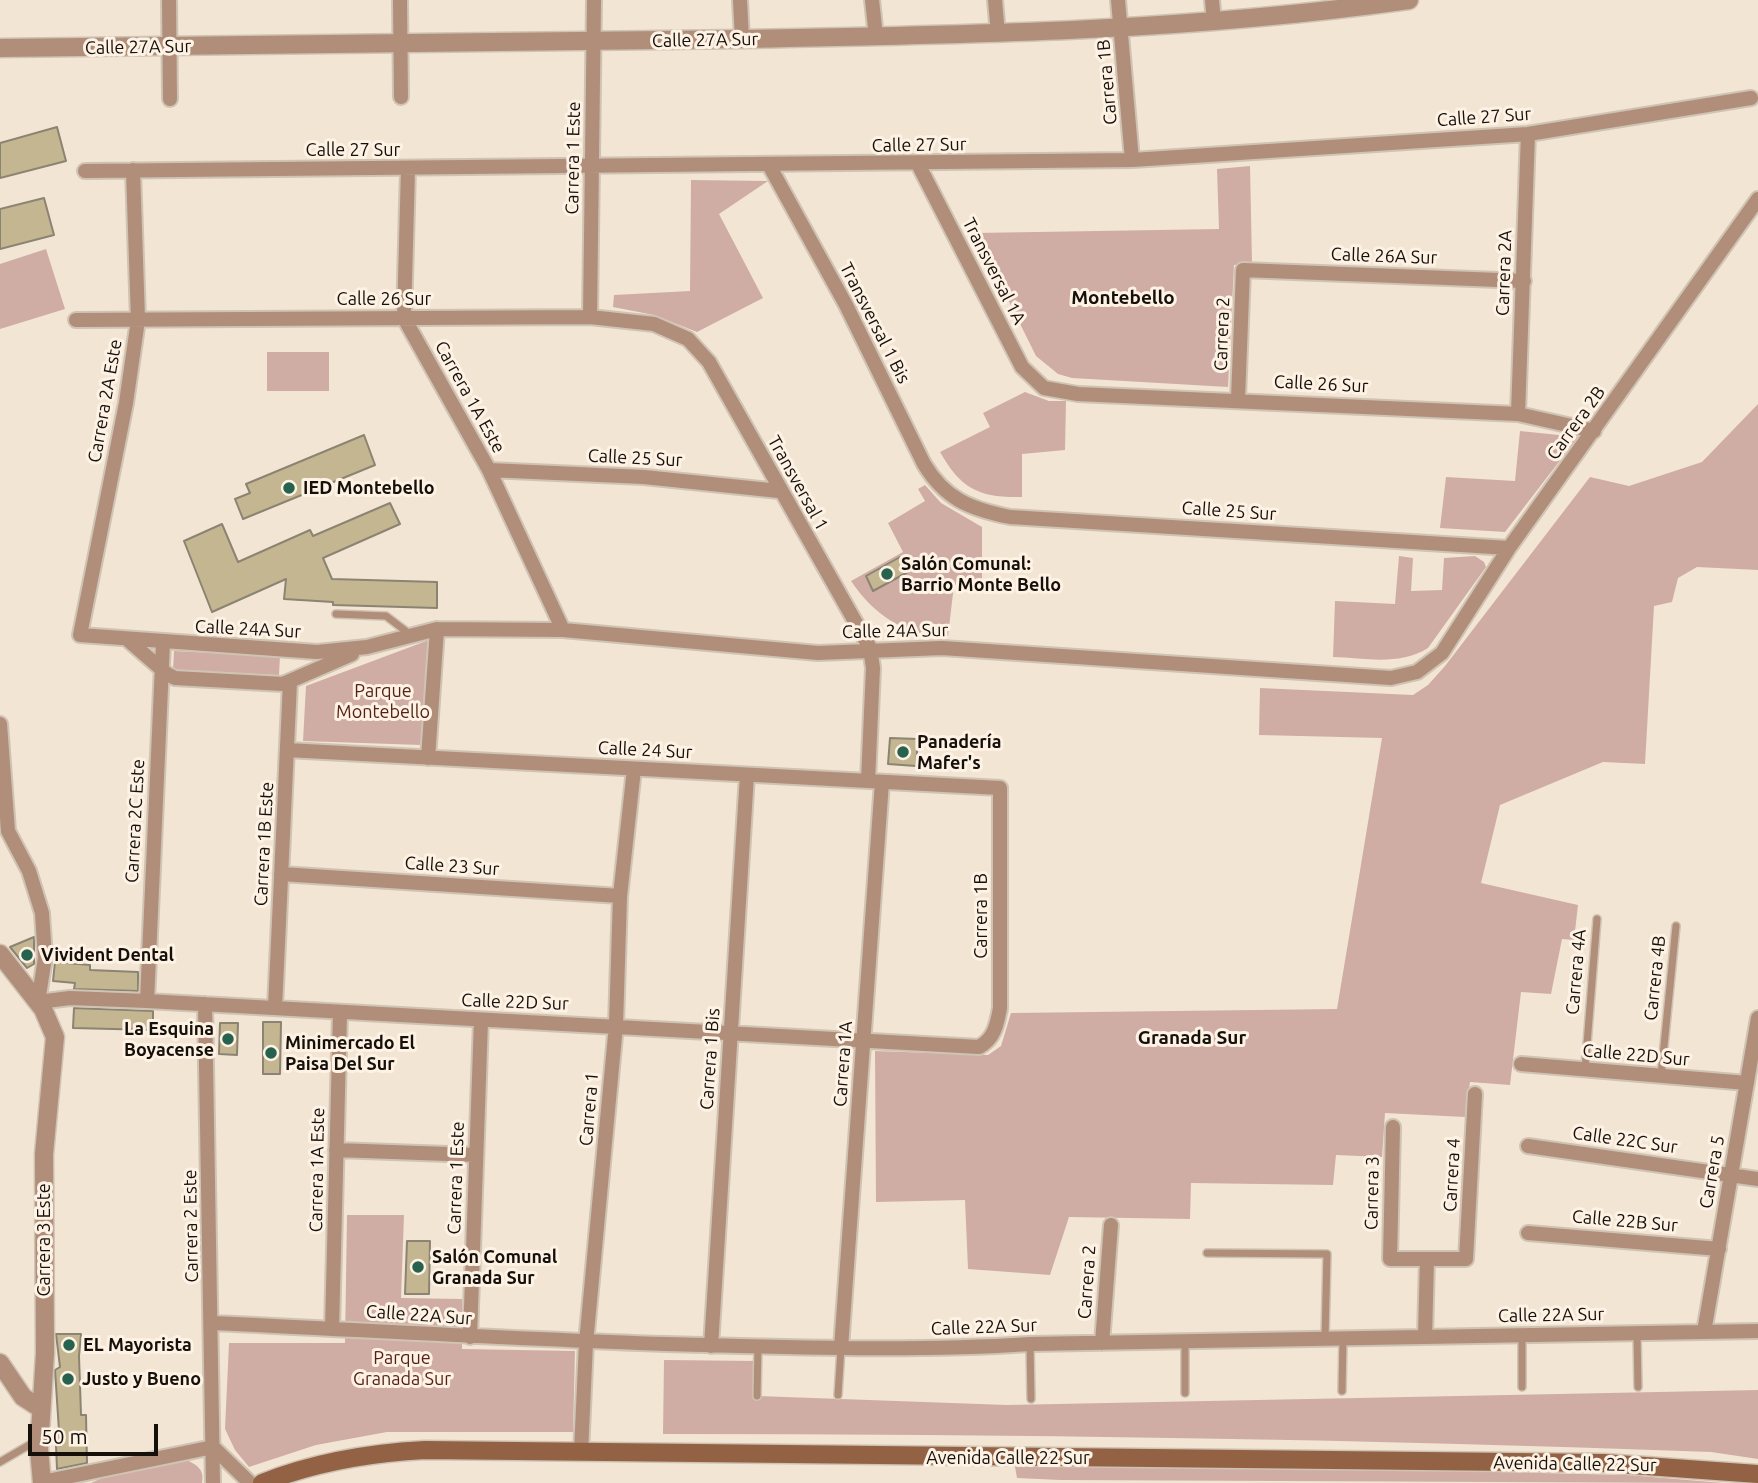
<!DOCTYPE html>
<meta charset="utf-8">
<style>
body{margin:0}
#map{position:relative;width:1758px;height:1483px;overflow:hidden;background:#f3e5d4;font-family:Ubuntu,sans-serif}
canvas{display:block}
.scale{position:absolute;left:28px;top:1424px;width:130px;height:32px;box-sizing:border-box;border:4px solid #15100a;border-top:0;padding-left:9px;font-size:21px;line-height:24px;white-space:nowrap;color:#15100a;-webkit-text-stroke:5px #fef2e5;paint-order:stroke}
</style>
<div id="map">
<canvas width="1758" height="1483"></canvas>
<div class="scale">50 m</div>
</div>
<script>
const g = document.querySelector('canvas').getContext('2d');
g.lineJoin = 'round';
function fillPath(path, color) { g.fillStyle = color; g.fill(path, 'evenodd'); }
function strokePath(path, color, width, dash) { g.strokeStyle = color; g.lineWidth = width; g.lineCap = dash ? 'butt' : 'round'; g.setLineDash(dash || []); g.stroke(path); }
function drawText(font, color, halo, rows, align = 'center') {
  g.font = font + ' Ubuntu,sans-serif'; g.lineWidth = 6; g.setLineDash([]); g.textBaseline = 'middle'; g.strokeStyle = halo; g.fillStyle = color; for (const [text, x, y, turn = 0] of rows) {
    g.save(); g.translate(x, y); g.rotate((+turn || 0) * Math.PI / 180); g.textAlign = isNaN(turn) ? turn : align; if (halo) g.strokeText(text, 0, 0); g.fillText(text, 0, 0); g.restore();
  }
}
fillPath(new Path2D(`
 M1250,166L1252,263L1234,265L1228,387L1072,378L1058,374L1036,356L975,233L1219,229L1217,169Z
 M691,180L768,181L719,214L763,298L697,332L654,315L613,307L614,295L690,291Z
 M46,249L65,309L0,329V264Z
 M267,352H329V391H267Z
 M1025,392L1049,401H1066L1065,450L1022,454V497C979,498 961,489 940,452L990,427L983,413Z
 M1758,404V570L1697,567L1678,578L1672,602L1654,606L1645,764L1603,762L1500,805L1481,883L1578,905L1574,940L1562,939L1551,994L1521,992L1510,1085L1470,1082L1465,1117L1385,1113L1382,1157L1336,1155L1333,1185L1191,1183L1190,1219L1069,1217L1050,1275L968,1269L965,1200L876,1202L875,1051L988,1055L1001,1046L1011,1013L1337,1009L1382,738L1259,735L1260,688L1413,695L1428,685L1445,666L1590,477L1629,486L1702,462Z
 M1520,431L1578,437L1505,532L1440,528L1446,477L1515,481Z
 M925,485L941,503L982,527V586L954,585L948,636C906,637 874,615 851,581L903,552L888,523L925,501L918,489Z
 M1399,556L1413,558L1411,591L1442,590L1444,558L1475,556L1484,562L1486,567L1428,648C1399,666 1366,658 1333,657L1335,601L1395,604Z
 M429,640L421,745L303,741L306,686Z
 M174,651L280,656L279,675L173,670Z
 M347,1215H404L401,1298L462,1299V1349L575,1351L573,1432H387L316,1445L249,1467L235,1450L225,1429L229,1343H345Z
 M664,1360L757,1361L758,1396L1007,1405L1758,1390V1459L1711,1452C1362,1439 1012,1434 663,1434Z
 M184,1459C196,1464 205,1469 202,1483H91L106,1476Z
 M1014,1461L1628,1475L1723,1483L1060,1480L1017,1478Z`), '#cfada5');
const building = new Path2D(`
 M57,127L66,161L0,178V143Z
 M44,198L54,235L0,249V209Z
 M364,435L375,465L243,519L235,499L250,493L246,484Z
 M390,503L400,524L323,558L332,579L437,582V608L333,605V602L284,599L286,579L212,612L184,541L222,524L238,562L310,530L313,536Z
 M900,557L908,572L873,591L866,576Z
 M890,738L918,739L916,766L888,764Z
 M34,937V964L27,968L10,947Z
 M55,962L90,965V970L138,972V991L74,989L75,983L53,981Z
 M74,1008L153,1011V1030L73,1028Z
 M263,1022H281L280,1074H263Z
 M220,1023H238L237,1055L219,1054Z
 M407,1241H430L429,1294H405Z
 M56,1334H81L79,1356L81,1415H86L87,1463L57,1469L56,1446H60L55,1370L60,1367Z`);
fillPath(building, '#c4b690');
strokePath(building, '#8b8472', 2);
const service = new Path2D(`
 M336,614L386,616L411,635
 M1585,1069L1597,919
 M1661,1076L1676,926
 M1207,1253L1327,1254L1325,1339
 M1637,1334L1638,1387
 M1522,1335V1387
 M1030,1344L1031,1399
 M1342,1391L1343,1339
 M1185,1393V1342
 M838,1395L841,1348
 M757,1396L758,1347
 M0,1462L36,1441`);
const minor = new Path2D(`
 M169,0L170,99
 M400,0L401,97
 M740,0L742,39
 M872,0L876,37
 M995,0L998,34
 M1118,0L1132,160
 M1212,0L1214,22
 M918,164L1022,367L1044,388L1078,394L1518,414L1594,431
 M769,165L846,305L924,464C945,499 970,509 1010,517L1509,548
 M408,169L404,318L489,470L563,630
 M133,170L138,320L126,403L80,635L317,652L367,647L437,629L563,630L818,653L942,648L1391,678L1417,672L1442,653L1509,548L1758,199
 M85,171L1132,160L1528,134L1751,98
 M590,317L594,0
 M76,320L590,317L654,324L688,339L709,362L870,648L873,668L868,781
 M1238,399L1243,270L1524,281
 M1518,414L1528,134
 M489,470L644,477L779,491
 M128,640L167,674L175,678L283,684L352,654
 M0,724L8,831L29,871L42,913L45,958L38,1002L70,998L147,1001L979,1047C994,1039 997,1025 1000,1008V788L287,750
 M428,758L437,629
 M281,874L620,896
 M147,1001L163,643
 M205,1004L213,1483
 M275,1008L290,682
 M1521,1064L1747,1083
 M1393,1127L1390,1259H1466L1475,1094
 M1528,1146L1758,1179
 M336,1150L476,1155
 M1528,1233L1719,1249
 M212,1323C363,1330 514,1339 666,1344C787,1347 909,1352 1030,1344L1758,1331
 M332,1329L340,1012
 M1704,1332L1758,1018
 M470,1337L481,1020
 M1425,1337L1427,1259
 M1102,1343L1111,1225
 M711,1346L747,775
 M841,1348L882,782
 M213,1447L250,1483
 M581,1452L586,1343L616,1025L620,896L634,769
 M42,1482L213,1447`);
const tertiary = new Path2D(`
 M0,48C248,46 496,44 744,39C967,35 1189,31 1409,0
 M0,954L43,1009L55,1037L44,1154L45,1353L39,1449L42,1483
 M0,1363L23,1397L40,1408`);
const secondary = new Path2D(`
 M262,1483C315,1462 368,1453 425,1450L1604,1463L1758,1474`);
strokePath(service, '#cfc3b4', 10);
strokePath(minor, '#cfc3b4', 18);
strokePath(tertiary, '#cfc3b4', 21);
strokePath(secondary, '#cfc3b4', 21);
strokePath(service, '#b08e79', 7);
strokePath(minor, '#b08e79', 14);
strokePath(tertiary, '#b08e79', 18);
strokePath(secondary, '#936244', 18);
for (const [x, y, r, color] of [
 [289,488,7,"#26624e"],
 [887,574,7,"#26624e"],
 [903,752,7,"#26624e"],
 [27,955,7,"#26624e"],
 [228,1039,7,"#26624e"],
 [271,1053,7,"#26624e"],
 [418,1267,7,"#26624e"],
 [69,1345,7,"#26624e"],
 [68,1379,7,"#26624e"]
]) { const dot = new Path2D(); dot.arc(x, y, r, 0, 2 * Math.PI); g.fillStyle = color; g.fill(dot); strokePath(dot, '#fef2e5', 2.5); }
drawText('18px', '#15100a', '#fef2e5', [
 ["Calle 27A Sur",705,40,-1],
 ["Calle 27A Sur",138,47,-1],
 ["Carrera 1B",1107,82,-95],
 ["Calle 27 Sur",1484,117,-4],
 ["Calle 27 Sur",919,145,-1],
 ["Calle 27 Sur",353,150],
 ["Carrera 1 Este",573,158,-89],
 ["Calle 26A Sur",1384,256,2],
 ["Transversal 1A",994,271,63],
 ["Carrera 2A",1504,273,-88],
 ["Calle 26 Sur",384,299],
 ["Transversal 1 Bis",875,323,63],
 ["Carrera 2",1222,334,-88],
 ["Calle 26 Sur",1321,384,3],
 ["Carrera 1A Este",470,397,61],
 ["Carrera 2A Este",105,401,-80],
 ["Carrera 2B",1576,423,-54],
 ["Calle 25 Sur",635,458,3],
 ["Transversal 1",798,483,61],
 ["Calle 25 Sur",1229,511,4],
 ["Calle 24A Sur",248,629,3],
 ["Calle 24A Sur",895,631,-1],
 ["Calle 24 Sur",645,750,3],
 ["Carrera 2C Este",135,821,-87],
 ["Carrera 1B Este",264,844,-87],
 ["Calle 23 Sur",452,866,4],
 ["Carrera 1B",981,916,-90],
 ["Carrera 4A",1576,972,-85],
 ["Carrera 4B",1655,978,-84],
 ["Calle 22D Sur",515,1002,2],
 ["Calle 22D Sur",1636,1055,5],
 ["Carrera 1 Bis",710,1059,-86],
 ["Carrera 1A",843,1064,-86],
 ["Carrera 1",589,1109,-85],
 ["Calle 22C Sur",1625,1140,8],
 ["Carrera 1A Este",317,1170,-89],
 ["Carrera 5",1712,1172,-80],
 ["Carrera 4",1452,1175,-87],
 ["Carrera 1 Este",456,1178,-88],
 ["Carrera 3",1372,1193,-89],
 ["Calle 22B Sur",1625,1221,5],
 ["Carrera 2 Este",191,1226,-91],
 ["Carrera 3 Este",44,1240,-90],
 ["Carrera 2",1087,1282,-86],
 ["Calle 22A Sur",419,1315,4],
 ["Calle 22A Sur",1551,1315,-1],
 ["Calle 22A Sur",984,1327,-2],
 ["Avenida Calle 22 Sur",1008,1458],
 ["Avenida Calle 22 Sur",1575,1464,1]
]);
drawText('bold 18px', '#15100a', '#fef2e5', [
 ["IED Montebello",303,488],
 ["Salón Comunal:",901,564],
 ["Barrio Monte Bello",901,585],
 ["Panadería",917,742],
 ["Mafer's",917,763],
 ["Vivident Dental",41,955],
 ["La Esquina",214,1029,"right"],
 ["Boyacense",214,1050,"right"],
 ["Minimercado El",285,1043],
 ["Paisa Del Sur",285,1064],
 ["Salón Comunal",432,1257],
 ["Granada Sur",432,1278],
 ["EL Mayorista",83,1345],
 ["Justo y Bueno",82,1379]
], 'left');
drawText('18px', '#551f14', '#fef2e5', [
 ["Parque",383,691],
 ["Montebello",383,712],
 ["Parque",402,1358],
 ["Granada Sur",402,1379]
]);
drawText('bold 19px', '#15100a', '#fef2e5', [
 ["Montebello",1123,298],
 ["Granada Sur",1192,1038]
]);
</script>
